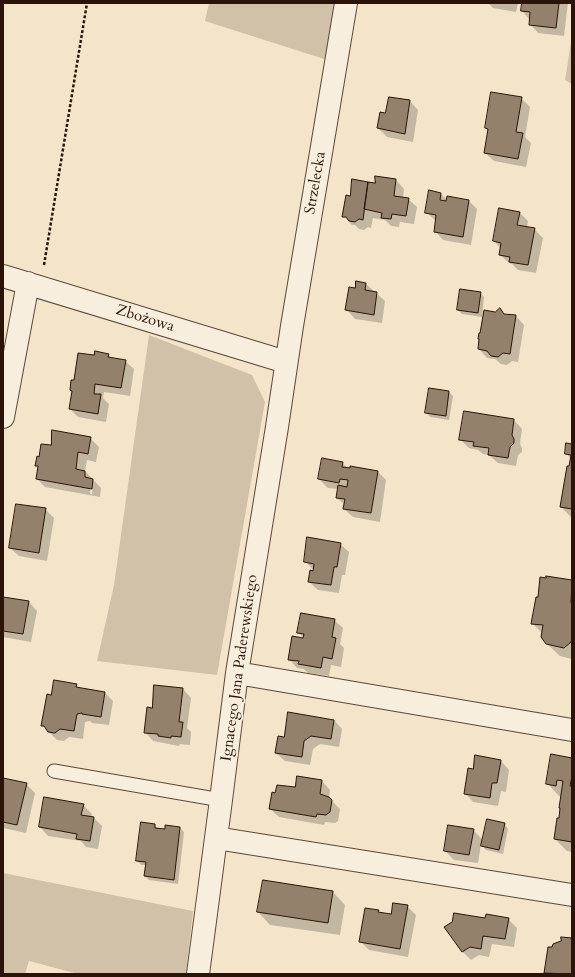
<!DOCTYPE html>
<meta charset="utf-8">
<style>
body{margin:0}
#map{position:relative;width:575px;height:977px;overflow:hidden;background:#f4e5ca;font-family:Cardo,serif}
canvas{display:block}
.frame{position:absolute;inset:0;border:4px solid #2a1407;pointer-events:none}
</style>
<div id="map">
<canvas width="575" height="977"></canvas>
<div class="frame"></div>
</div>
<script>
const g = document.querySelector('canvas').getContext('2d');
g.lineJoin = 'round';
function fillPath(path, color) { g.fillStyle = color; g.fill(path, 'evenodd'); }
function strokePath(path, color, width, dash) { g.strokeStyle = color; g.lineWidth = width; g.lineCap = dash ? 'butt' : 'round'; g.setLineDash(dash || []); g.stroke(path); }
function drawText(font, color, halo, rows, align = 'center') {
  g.font = font + ' Cardo,serif'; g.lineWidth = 4; g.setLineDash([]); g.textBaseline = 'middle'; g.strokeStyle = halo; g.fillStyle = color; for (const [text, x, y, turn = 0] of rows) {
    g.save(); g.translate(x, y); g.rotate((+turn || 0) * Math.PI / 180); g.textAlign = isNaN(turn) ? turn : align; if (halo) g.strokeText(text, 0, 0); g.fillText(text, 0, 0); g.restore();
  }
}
fillPath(new Path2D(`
 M209,3H334L327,60L205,21Z
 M572,36V84L565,80Z
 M149,335L252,375L265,402L217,675L97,661L114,585Z
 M3,873L193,911L186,974H78L29,961L25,974H3Z`), '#d2c1a9');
fillPath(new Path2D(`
 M488,3H518L516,12L493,8Z
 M523,3H568L564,36L538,33L530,24V20L522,11Z
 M389,98L410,101L418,110L413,142L387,137L378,128L386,114Z
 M521,98L530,107L525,137L531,143L526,167L494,161L485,153L489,131L486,128Z
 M396,180L404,189L403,198L408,199L417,207L414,224L400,222L399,227L391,226L385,220L373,218L371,228L368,227L364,230L359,229L355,225H352L344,216L351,197L375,184Z
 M441,194L447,200L469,201L477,209L471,245L443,240L435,231L436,221L426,212Z
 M519,212L528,221L527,228L534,229L543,238L536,273L518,270L512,264L509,263L500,255L501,249L494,241Z
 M366,284L385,301L382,323L355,319L347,310L355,289Z
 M480,293L484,297L482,317L462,314L458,310Z
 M500,310L505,315L516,316L524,325L518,362L512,361L507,365L501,364L495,359L487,358L479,349L495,313Z
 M108,355L113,359L125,361L134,369L130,396L104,392L103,398L109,404L106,422L78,417L70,409L72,392L71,390L75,381L95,356Z
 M449,392L453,396L449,420L430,417L426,412Z
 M465,412L514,420L522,429L520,444L522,448V452L518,455L516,466L498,463L489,455L483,454L478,450L469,448L460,439Z
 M90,438L99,447L96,462L87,460L85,471L101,488L100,497L45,487L37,479L39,467L36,465L40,458L52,446ZM91,483L93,484L92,494H90Z
 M572,445V518L561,507L571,459L566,453Z
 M342,463L349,469L378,472L386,480L380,522L353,517L344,509L345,505L337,498L339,489L328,488L319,479Z
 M45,509L54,518L47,561L19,556L10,548Z
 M340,544L349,552L345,575H342L339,593L318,590L309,582L315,572L305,561Z
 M547,577L572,581V659L560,656L547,644L543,634L532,623L539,599Z
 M3,598L29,602L37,611L31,642L3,637Z
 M334,620L343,628L340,644L344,648L341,667L331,665L329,676L308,673L304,669L297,668L289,659L305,639L298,632Z
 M76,685L80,689L104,692L113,701L109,725L92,723L90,721L85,722L83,739L69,737L64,741L57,740L42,725L52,696Z
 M183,689L191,698L187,728L191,732L190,745L180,744L179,746L153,741L145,732L152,709Z
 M334,720L342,729L339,747L320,744L313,749L310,765L285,761L276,753L285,738Z
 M572,759V852L567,851L555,839L560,819L562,796H559L547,783Z
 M501,761L509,770L506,792L501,791L498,806L473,802L465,793L474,770Z
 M3,779L26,784L35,793L26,833L3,828Z
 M322,781L330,790L329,798L340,809L338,821L335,823L325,822L324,825L279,817L270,809L276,794Z
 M83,805L92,814L91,817L94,818L102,826L98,849L86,847L81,841L48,836L40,827Z
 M504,824L508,829L503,854L486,850L481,844L478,863L454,860L445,851L473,830L483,840Z
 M154,825L159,829L166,830L180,828L184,832L178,884L149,880L145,876L147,865H141L137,860Z
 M264,882L333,892L345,905L340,935L270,925L258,912Z
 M407,906L416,915L408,957L369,950L360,941L378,911L381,914L392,915Z
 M486,919H508L517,928L514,947L492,944L489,957L479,955L471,960L463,952L446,928Z
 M572,939V974H546L549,948H552Z`), '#0003');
const building = new Path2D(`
 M522,3H559L556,28L529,25L530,12L521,11Z
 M491,92L522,97L516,132L523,133L518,159L484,153L488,129L485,128Z
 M389,97L410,100L405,134L377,128L380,112L385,113Z
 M375,176L396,179L394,196L409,198L406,216L392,214L391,219L381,218L382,213L364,209L368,182L375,183Z
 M352,179L368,182L363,220L359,219L355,222L349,221L346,217H342L346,195L350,196Z
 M429,190L441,193L440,200L446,201L447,196L469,200L463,237L434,232L436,215L425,213Z
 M499,208L520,212L517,225L535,228L528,265L509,262L510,257L499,255L501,243L493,241Z
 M356,281L366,283L365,290L377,292L374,315L345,310L349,287L355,288Z
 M460,289L481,292L478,313L457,310Z
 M500,308L504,314L516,315L510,354L503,353L498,357L491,356L487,351L478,349L479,339H478L479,333H480L484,310L495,312Z
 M95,351L109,354L108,357L126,360L121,388L95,384L94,394H101L98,414L69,409L72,391L70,390L71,380H74L78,353L94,355Z
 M429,388L449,391L446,416L425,413Z
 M464,411L514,419L512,435L514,439V443L510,447L508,458L488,455L489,448L473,446L474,442L459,440Z
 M52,430L91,437L88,454L78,452L76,469L85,471V477L93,479L92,489L36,479L38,466H35L37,456L39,457L41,444L51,445Z
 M566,443L572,444V509L560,507L567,466H569L571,455L565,454Z
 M322,458L343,462L342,467L350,468V466L378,471L371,513L343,509L345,499L336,498L338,485L347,487L348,480L340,479L339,483L318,479Z
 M16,504L46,508L39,553L9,548Z
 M307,537L341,543L337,567H334L331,585L308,582L310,570L313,571L314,564L304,562Z
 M546,576L572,580L571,603H572V639L571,642L564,648L546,644L541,637L543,625L531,624L536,597H538L540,577L546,578Z
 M3,597L29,601L23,634L3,631Z
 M301,613L335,619L332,637L336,638L332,659L323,657L321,668L298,664L299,661L288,660L292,636L303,638L304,634L297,633Z
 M54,680L77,684L76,687L105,692L101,717L82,714V713L77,714L74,731L60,729L55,733L48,732L44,726H41L47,694L51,695Z
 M154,685L183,688L179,722H183L181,737L171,736V738L158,736V734L144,733L147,707L152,708Z
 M288,712L334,720L331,739L311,736L304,741L302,757L275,753L278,736L284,737Z
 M551,754L572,758V776L570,786H572V842L554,839L557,818H559L560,808H559L563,781L557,780L556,786L546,784Z
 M475,755L501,760L497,783H492L490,798L464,794L468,768L473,769Z
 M297,776L322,780L320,794L329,797L332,800L330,812L326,815L317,814L316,817L269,809L272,792L275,793L277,785L295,787Z
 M3,778L27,783L17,825L3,822Z
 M44,797L84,804L81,815L94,817L90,841L76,839L77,834L39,827Z
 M487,819L505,823L499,850L481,846Z
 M141,822L155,824V828L165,829V825L180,827L174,880L144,876L146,862L136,861Z
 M448,825L474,829L469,855L444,851Z
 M263,880L333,891L328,923L257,912Z
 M393,903L408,905L400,949L359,942L365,908L379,910L378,912L391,914Z
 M454,913L485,918L486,914L509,918L505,939L483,936L481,949L470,947L462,952L444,927L452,922Z
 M561,937L572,938V974L544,973L548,947H552L553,944L561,941Z`);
fillPath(building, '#93816c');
strokePath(building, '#2a1407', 1);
const service = new Path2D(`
 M54,771L221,800`);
const minor = new Path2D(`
 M3,276L286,362
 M3,417L28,283
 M237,673L572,730
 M216,838L572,895
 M198,974L221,800L237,673L277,427L292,326L346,3`);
strokePath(service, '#5c4838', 15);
strokePath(minor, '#5c4838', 24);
strokePath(new Path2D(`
 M44,265L87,3`), '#2a1407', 2.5, [3, 2]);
strokePath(service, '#f8eedd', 13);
strokePath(minor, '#f8eedd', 22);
drawText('15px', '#2a1407', '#f8eedd', [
 ["Strzelecka",316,183,-80],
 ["Zbożowa",145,319,17],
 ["Ignacego Jana Paderewskiego",240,668,-82]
]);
</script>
